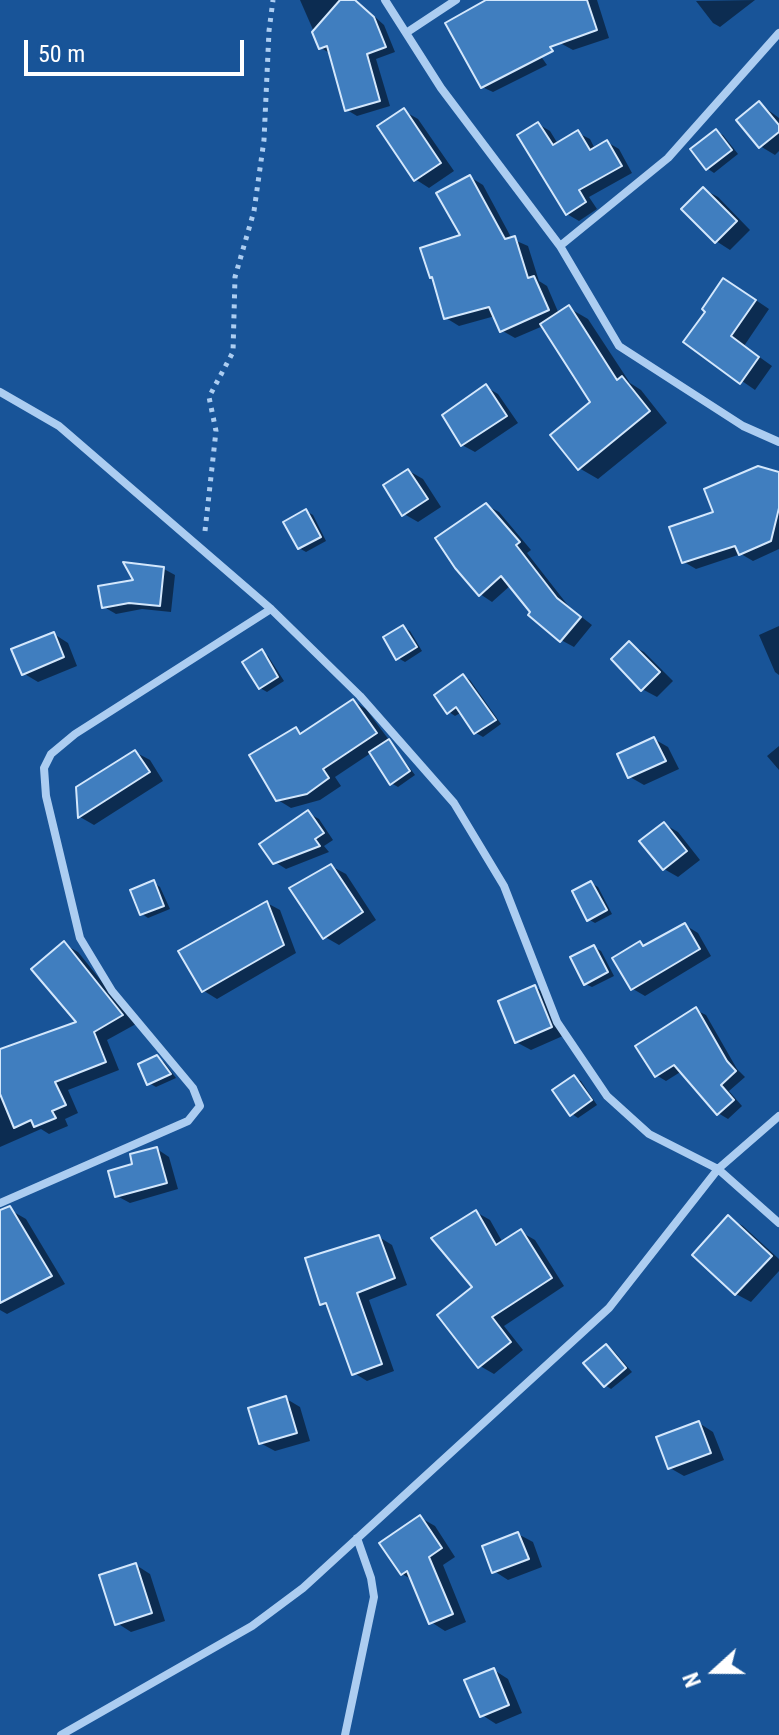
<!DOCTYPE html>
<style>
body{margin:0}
#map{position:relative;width:779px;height:1735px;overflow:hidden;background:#185498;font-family:"Roboto Condensed",sans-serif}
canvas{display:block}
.north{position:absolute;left:675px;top:1631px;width:80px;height:80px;-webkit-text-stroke:6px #185498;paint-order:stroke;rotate:249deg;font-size:22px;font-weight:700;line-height:32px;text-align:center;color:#fff}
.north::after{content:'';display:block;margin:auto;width:28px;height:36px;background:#fff;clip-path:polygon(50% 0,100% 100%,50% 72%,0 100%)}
.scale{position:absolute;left:24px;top:40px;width:220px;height:36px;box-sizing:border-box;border:4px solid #fff;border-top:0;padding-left:10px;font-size:24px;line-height:28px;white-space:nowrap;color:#fff;-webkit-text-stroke:6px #185498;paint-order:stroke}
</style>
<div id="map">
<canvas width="779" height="1735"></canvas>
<div class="north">N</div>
<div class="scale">50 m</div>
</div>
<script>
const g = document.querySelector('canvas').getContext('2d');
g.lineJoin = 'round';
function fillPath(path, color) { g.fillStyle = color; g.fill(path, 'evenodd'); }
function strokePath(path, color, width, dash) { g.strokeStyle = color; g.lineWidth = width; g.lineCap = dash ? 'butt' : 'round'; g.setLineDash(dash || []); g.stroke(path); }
fillPath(new Path2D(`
 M300,0H356L384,25L395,52L376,59L390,106L357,116L347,110L331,54L321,48Z
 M490,0L504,4L547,65L493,92L482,87Z
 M538,0H597L609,38L573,50L560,43Z
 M755,0L720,27L713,23L696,1Z
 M760,104L779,118V151L775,155L760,146Z
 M404,111L418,119L454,171L429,188L415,179Z
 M538,124L550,131L558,144L578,133L590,139L595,149L607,142L619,149L632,173L589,197L597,209L579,221L567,214Z
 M717,132L723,135L738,154L714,173L708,169Z
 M470,177L483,185L512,239L528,246L539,281L547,286L559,314L569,308L588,319L630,383L641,390L667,423L598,479L579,468L593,402L543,326L515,338L501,330L495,316L459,326L446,318L462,236Z
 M703,189L718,197L750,230L730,250L716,241Z
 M738,288L769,309L744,346L772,366L755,390L686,342Z
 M486,387L498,394L518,423L475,452L462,445Z
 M409,471L423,479L441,507L418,522L404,514Z
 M779,474V549L753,561L741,554L696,569L684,562L716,513Z
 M486,505L499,512L531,550L527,553L570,608L592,625L574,647L561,640L532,612L511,585L492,602L480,594Z
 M306,511L313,515L326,541L306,552L299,548Z
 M164,569L175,575L171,612L142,609L116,614L104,607L136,581Z
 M779,626V675L775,672L759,635Z
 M403,627L410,631L422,651L405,662L398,658Z
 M54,634L68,643L77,666L38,682L23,673Z
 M629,644L644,652L673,681L657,697L642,689Z
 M262,652L268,656L284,681L267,692L260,688Z
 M463,676L470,680L501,724L483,737L476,733L462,712L455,716L449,712Z
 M353,701L366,709L415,775L398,787L391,783L371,753L335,777L341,786L320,800L291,808L278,800L296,729L304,734Z
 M654,739L668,747L679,769L644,785L630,777Z
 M779,746V770L767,756Z
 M135,752L150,760L163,781L94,825L80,817L78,788Z
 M308,813L319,819L333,840L324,846L329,852L286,869L275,862Z
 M664,824L678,832L700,860L678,877L664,869Z
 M331,866L346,874L376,920L339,945L325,937Z
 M154,883L160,887L170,909L148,918L142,914Z
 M591,883L598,887L612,914L595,923L588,919Z
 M267,903L280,910L296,953L217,999L204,991Z
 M685,925L698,933L711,956L645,996L633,989L640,943L646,947Z
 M64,944L78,952L136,1024L107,1040L119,1070L68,1090L78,1113L65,1119L68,1126L49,1134L41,1129L0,1147V1053L80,1023Z
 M594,947L601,951L614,976L592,987L585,984Z
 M535,987L549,996L565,1035L531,1050L516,1042Z
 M696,1010L706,1015L737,1069L745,1077L729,1091L742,1106L728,1119L718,1113L682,1071L666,1081L656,1075Z
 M157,1058L164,1062L176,1078L156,1087L149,1083Z
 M574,1077L581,1081L597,1105L578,1118L572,1114Z
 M157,1149L169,1157L178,1189L130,1203L117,1196L135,1165Z
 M12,1211L26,1219L65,1284L7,1314L0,1310V1219Z
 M476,1212L490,1220L503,1243L521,1232L535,1240L564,1286L504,1326L523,1350L494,1374L480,1366L475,1288Z
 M729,1218L743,1226L779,1259V1271L751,1302L736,1294L694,1255Z
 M379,1237L392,1245L407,1285L369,1300L394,1371L367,1381L354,1373L330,1308L322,1304Z
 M607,1346L613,1350L632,1372L611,1389L605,1385Z
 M285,1398L300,1407L310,1441L275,1451L260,1443Z
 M699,1423L713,1432L724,1460L684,1476L670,1468Z
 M421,1518L435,1526L455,1557L443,1565L466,1622L445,1631L431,1622L413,1580L402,1574Z
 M518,1534L533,1542L542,1567L508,1580L494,1571Z
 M136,1565L150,1574L165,1621L131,1632L117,1623Z
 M494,1670L508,1679L522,1713L496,1724L482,1715Z`), '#0007');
const building = new Path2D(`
 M340,0H355L374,17L386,47L367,54L380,101L345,111L327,46L319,49L312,32Z
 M486,0H587L597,30L550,47L553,51L481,88L445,23Z
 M759,101L779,125V132L759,148L736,120Z
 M404,108L441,163L414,181L377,126Z
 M538,122L553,145L578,130L590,150L607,140L622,166L579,190L586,202L566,215L517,135Z
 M716,129L732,150L706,170L690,149Z
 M470,175L505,239L515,236L528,278L534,276L549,310L500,332L489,307L444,319L432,277L430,278L420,248L460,235L436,193Z
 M703,187L737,221L715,243L681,209Z
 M723,278L756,300L731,336L759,357L740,384L683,342L705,312L702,309Z
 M569,305L617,380L622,376L650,411L578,470L550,435L590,402L540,324Z
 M486,384L507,416L461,446L442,415Z
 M758,466L779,472V508L771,541L739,555L735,546L682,563L669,527L713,512L704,489Z
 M408,469L428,499L402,516L383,485Z
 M486,503L520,542L516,545L557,598L581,617L560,642L528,615L530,612L501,576L479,596L455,568L435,538Z
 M306,509L321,537L298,549L283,522Z
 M123,562L164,567L160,606L129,603L102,608L98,586L133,580Z
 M403,625L417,647L396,660L383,637Z
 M54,632L64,657L22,675L11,649Z
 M629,641L660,672L641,691L611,659Z
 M262,649L278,677L259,689L242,662Z
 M463,674L496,720L474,734L456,707L447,714L434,695Z
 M353,699L377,733L323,769L329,778L307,794L276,801L249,755L296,727L300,734Z
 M654,737L666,761L628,778L617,754Z
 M389,739L410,771L390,785L369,752Z
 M135,750L150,772L78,818L76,787Z
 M308,810L324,833L315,839L320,846L273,864L259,844Z
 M664,822L687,851L663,870L639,841Z
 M331,864L363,912L323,939L289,888Z
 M154,880L164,906L140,915L130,890Z
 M591,881L607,910L587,921L572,891Z
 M267,901L284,945L202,992L178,951Z
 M685,923L700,949L631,990L612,958L640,941L643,946Z
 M64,941L123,1015L94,1032L106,1062L55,1082L66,1105L52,1111L56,1118L34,1127L31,1120L14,1128L0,1094V1049L76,1022L31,969Z
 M594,945L608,972L584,985L570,957Z
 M535,985L552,1027L515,1043L498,1001Z
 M696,1007L727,1061L736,1071L721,1085L734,1100L717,1115L674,1065L655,1077L635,1046Z
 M157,1055L171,1074L147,1085L138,1064Z
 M574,1075L592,1100L570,1116L552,1090Z
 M157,1147L167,1183L115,1197L108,1171L132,1164L130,1154Z
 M10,1206L52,1276L0,1303V1210Z
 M476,1210L496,1245L521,1229L552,1278L492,1317L511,1342L478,1368L437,1315L472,1287L431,1238Z
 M728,1215L772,1256L735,1295L692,1255Z
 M379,1235L395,1278L357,1293L382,1364L352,1375L326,1303L320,1305L305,1258Z
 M606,1344L626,1368L604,1387L583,1363Z
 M286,1396L297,1433L259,1444L248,1408Z
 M699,1421L711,1453L668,1469L656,1437Z
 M420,1515L442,1548L429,1557L453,1614L429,1624L407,1571L401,1575L379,1543Z
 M518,1532L529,1559L492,1573L482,1546Z
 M136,1563L152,1613L115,1625L99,1575Z
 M494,1668L509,1705L480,1717L464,1680Z`);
fillPath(building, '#407ebf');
strokePath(building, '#d3e7fc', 2);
strokePath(new Path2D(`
 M205,531L216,431L209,397L233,352L235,277L254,211L264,140L269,31L273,0`), '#accdf1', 5, [4, 6]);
strokePath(new Path2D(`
 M385,0L441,88L560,246L619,346L743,426L779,442
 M406,33L456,0
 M560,246L668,158L779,33
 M0,392L59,426L271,609L360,696L454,803L504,886L557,1022L607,1096L649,1134L718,1169L779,1223
 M0,1203L188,1121L200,1106L193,1088L112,991L80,938L46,796L44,768L51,754L75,734L271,609
 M61,1735L252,1626L303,1588L609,1308L718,1169L779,1116
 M345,1735L374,1597L371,1578L357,1538`), '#accdf1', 8);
</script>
